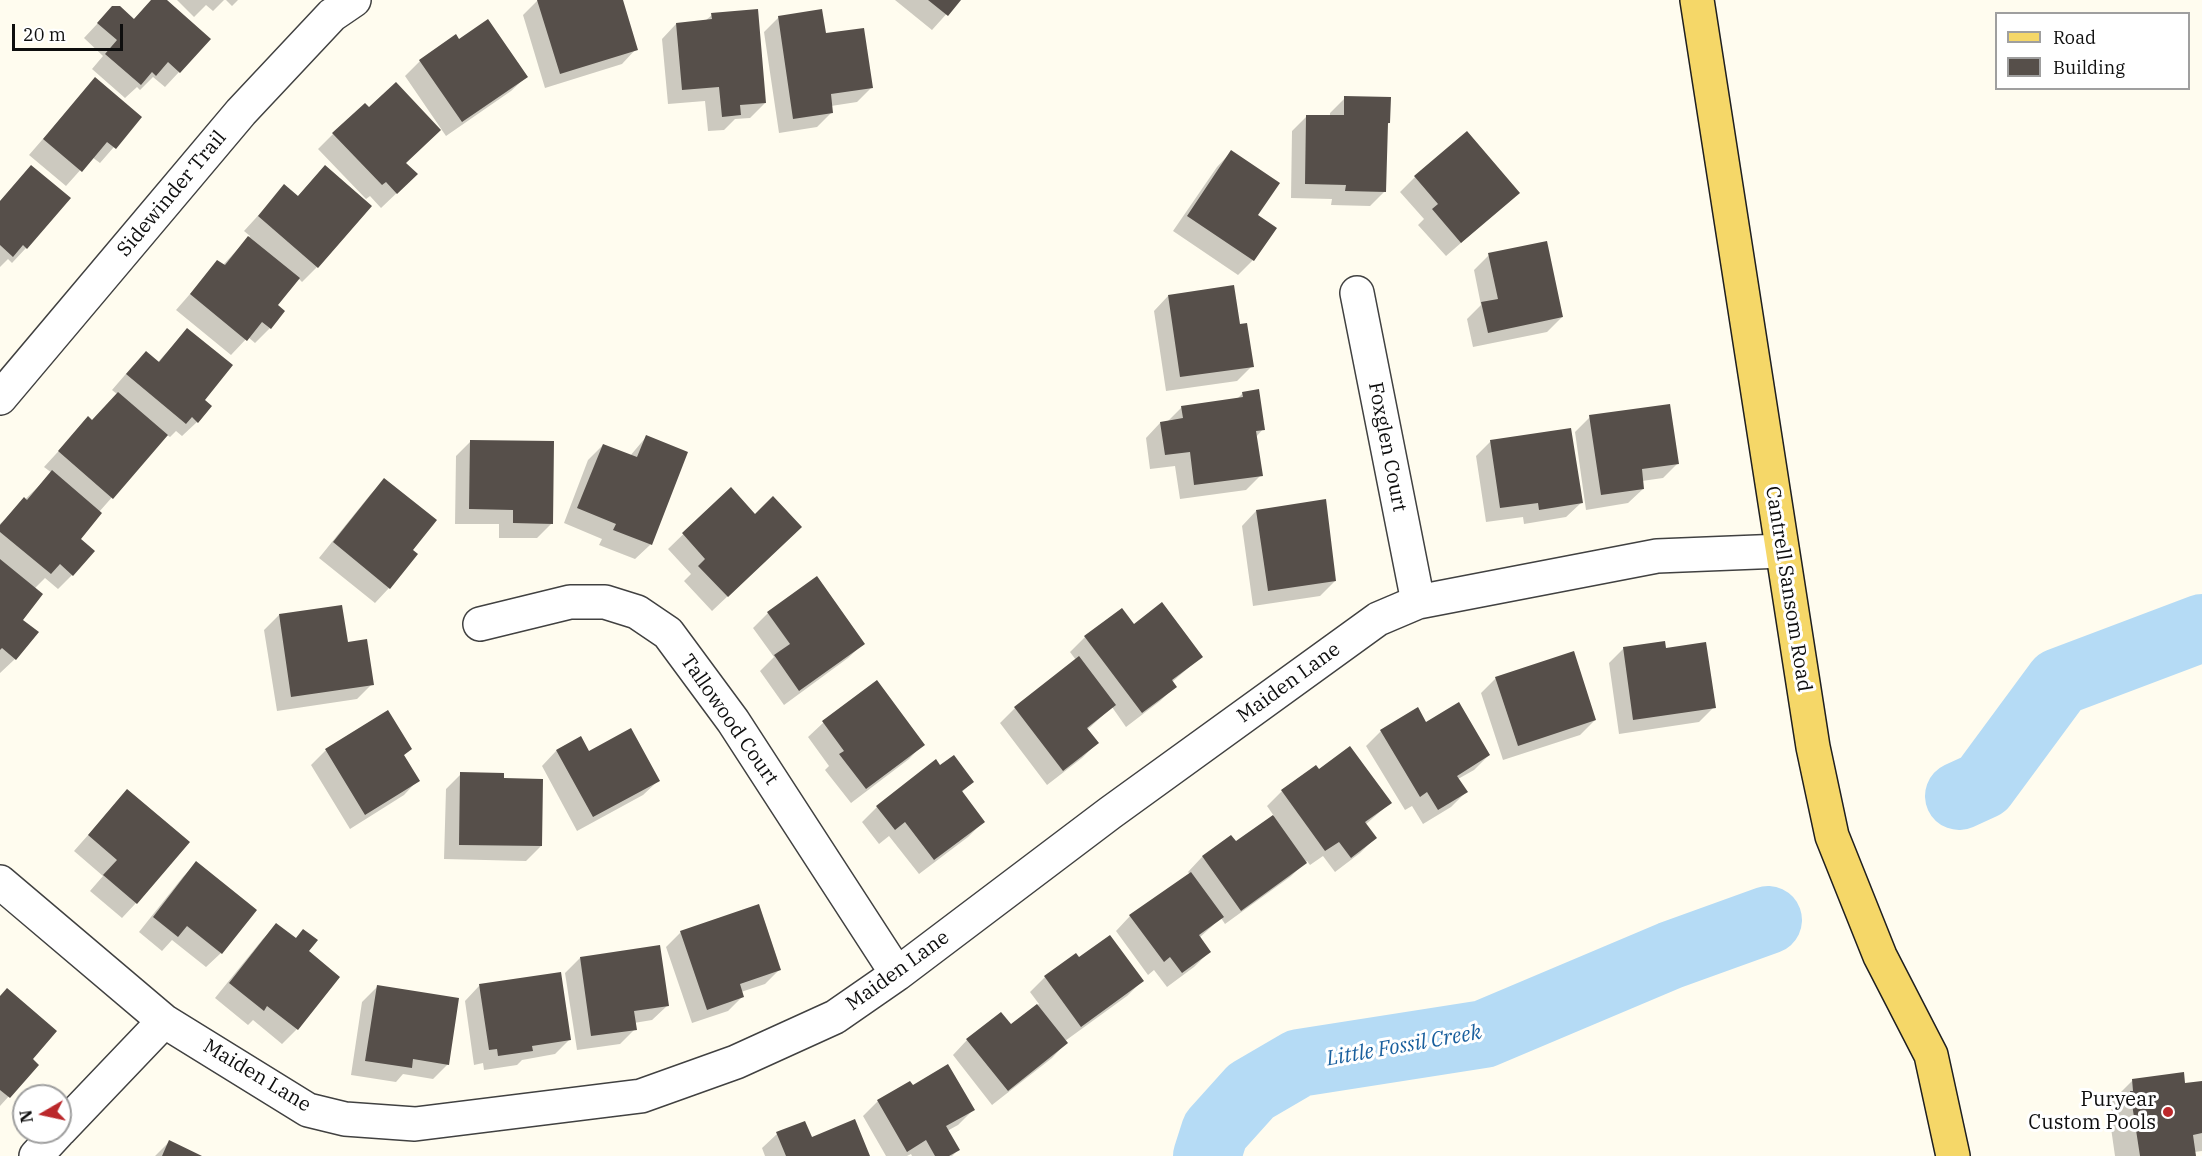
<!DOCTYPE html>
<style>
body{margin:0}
#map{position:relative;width:2202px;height:1156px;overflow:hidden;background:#fffcef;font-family:"IBM Plex Serif",serif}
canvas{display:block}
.legend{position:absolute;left:1995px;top:12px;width:195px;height:78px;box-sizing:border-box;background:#fff;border:2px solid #9f9f9f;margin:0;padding:8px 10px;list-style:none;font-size:18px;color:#0e0e0e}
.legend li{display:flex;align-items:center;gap:12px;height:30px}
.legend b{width:30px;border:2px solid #9f9f9f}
.north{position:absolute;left:12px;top:1084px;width:60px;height:60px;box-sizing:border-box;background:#fff;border:2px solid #9f9f9f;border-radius:50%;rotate:261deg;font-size:16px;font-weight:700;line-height:24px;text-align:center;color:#0e0e0e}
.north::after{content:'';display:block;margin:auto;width:21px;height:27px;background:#bb282b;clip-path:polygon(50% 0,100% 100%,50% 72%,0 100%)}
.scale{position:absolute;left:12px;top:24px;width:111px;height:27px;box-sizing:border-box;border:3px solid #0e0e0e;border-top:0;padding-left:8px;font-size:18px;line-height:21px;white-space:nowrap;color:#0e0e0e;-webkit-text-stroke:4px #fff;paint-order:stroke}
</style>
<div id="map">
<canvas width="2202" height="1156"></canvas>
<ul class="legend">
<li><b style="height:8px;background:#f5d768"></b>Road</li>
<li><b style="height:16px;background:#564f4a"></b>Building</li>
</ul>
<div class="north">N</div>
<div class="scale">20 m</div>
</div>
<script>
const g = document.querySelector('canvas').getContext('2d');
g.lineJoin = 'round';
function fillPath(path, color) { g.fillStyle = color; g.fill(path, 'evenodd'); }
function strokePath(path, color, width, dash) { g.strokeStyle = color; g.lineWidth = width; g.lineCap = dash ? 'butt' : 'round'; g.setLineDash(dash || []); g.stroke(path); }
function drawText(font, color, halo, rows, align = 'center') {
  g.font = font + ' "IBM Plex Serif",serif'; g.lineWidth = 6; g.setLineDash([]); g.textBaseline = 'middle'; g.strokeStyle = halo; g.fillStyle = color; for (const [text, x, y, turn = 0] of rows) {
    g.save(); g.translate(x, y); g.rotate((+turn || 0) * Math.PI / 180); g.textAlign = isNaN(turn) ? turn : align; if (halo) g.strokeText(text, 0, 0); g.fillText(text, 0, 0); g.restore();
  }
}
fillPath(new Path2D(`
 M152,0H164L179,72L165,87L153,77L140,90L137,87L125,98L92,69L103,56L84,38L112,8L133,20Z
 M177,0H224L213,11L206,5L194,17Z
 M226,0H238L232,6Z
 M538,0H622L636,49L622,64L545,88L523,15Z
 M895,0H959L932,30Z
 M712,15L765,103L750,118L735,119L724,130L708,131L705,101L668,104L662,39L676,24L705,21Z
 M779,17L825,35L872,87L857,102L831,106L832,112L817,127L779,133L764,32Z
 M459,41L526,77L511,91L446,136L405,76L420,61Z
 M95,79L140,117L100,163L92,157L66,186L29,155Z
 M1345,98L1389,123L1386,125L1385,191L1370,206L1331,205L1332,199L1291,198L1292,131L1307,116L1330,117V113Z
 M333,134L405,163L401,189L381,208L370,196L366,199L318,149Z
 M1231,152L1253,260L1238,275L1173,231L1217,167Z
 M31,167L26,248L12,263L8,259L0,267V201Z
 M325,167L317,267L302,282L298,278L276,305L270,328L255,343L248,337L231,355L176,310L218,262L223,265L250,236L244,231L285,186L297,197Z
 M1415,177L1518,193L1446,256L1418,225L1424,219L1400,192Z
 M1489,255L1562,317L1547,332L1473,347L1467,319L1481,305L1474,270Z
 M1168,296L1239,325L1252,366L1237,381L1166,391L1154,311Z
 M187,330L203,400L197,422L182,436L176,431L170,437L167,435L99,512L79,539L72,575L58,589L45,578L34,589L21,620L15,659L0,673V524L52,473L44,467L88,419L91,422L117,394L112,390L131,368L146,353L158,362Z
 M1243,393L1263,429L1256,437L1261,475L1246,490L1180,499L1175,466L1150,469L1146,438L1160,423L1167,422L1182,407L1237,399Z
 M1590,417L1678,463L1663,478L1642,481L1643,489L1628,503L1586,510L1575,432Z
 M646,437L686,453L650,545L635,559L599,545L602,539L564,523L588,460L603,445L630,456Z
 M471,441L552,523L537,538H499V524H455L456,456Z
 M1491,441L1581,503L1566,517L1524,524L1523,517L1486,522L1476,456Z
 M384,480L410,551L389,588L375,603L319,558L370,495Z
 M730,489L755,516L785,542L712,611L684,581L691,574L668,549Z
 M1256,511L1335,581L1320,596L1253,606L1242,526Z
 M768,613L863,644L848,658L784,705L760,671L774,657L753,628Z
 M279,615L346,644L372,684L357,699L277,711L264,630Z
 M1134,626L1201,657L1172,682L1175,687L1160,701L1126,727L1112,707L1087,730L1097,743L1082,758L1047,785L1000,723L1015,708L1076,660L1070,652L1085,637Z
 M1624,648L1664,650L1714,707L1699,722L1619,734L1609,663Z
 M1496,678L1595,720L1580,735L1503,760L1481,693Z
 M877,682L923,744L909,759L851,803L825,770L829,766L808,737L823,723Z
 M387,712L410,749L403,756L418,780L404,795L350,829L311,765L325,751Z
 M1426,724L1489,755L1474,770L1458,779L1466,792L1451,807L1423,824L1412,806L1405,810L1366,746L1381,731Z
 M580,738L588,753L658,781L643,795L577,831L542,766L556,751Z
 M936,761L940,767L972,782L961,793L983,822L968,837L919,874L889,836L879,844L862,822L877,807Z
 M1316,767L1318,771L1390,803L1365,825L1375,838L1360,853L1335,872L1323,856L1310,865L1307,861L1290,877L1225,924L1221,918L1199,938L1209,952L1194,967L1167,987L1154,970L1148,975L1116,931L1130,916L1190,874L1188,872L1202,857L1231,837L1235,843L1274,816L1267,806L1282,791Z
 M461,774L502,780L541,846L526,861L444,859L446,789Z
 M127,791L136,903L122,918L90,891L103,876L74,851Z
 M196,863L221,953L206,967L172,940L162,951L139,932L182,878Z
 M276,925L295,939L303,931L307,951L297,1029L282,1044L253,1020L248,1025L215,998L262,940Z
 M681,932L780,969L765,984L741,992L743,996L728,1011L692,1023L666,947Z
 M580,958L667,1006L652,1020L634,1023L635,1029L620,1044L577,1050L565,973Z
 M1079,960L1142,981L1127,996L1065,1041L1066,1043L1052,1058L992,1105L953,1055L967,1040L1011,1026L1039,1004L1030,992L1045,977Z
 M479,986L570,1039L555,1054L522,1060L517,1065L484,1070L483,1063L474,1065L465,1001Z
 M377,987L448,1064L433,1079L403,1074L396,1082L351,1075L362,1002Z
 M0,997L31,1059L37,1065L0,1106Z
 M2132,1081L2184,1085L2202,1082V1151L2194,1152L2195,1156H2115L2109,1114L2112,1112L2110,1103Z
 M912,1087L973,1110L958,1125L947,1131L958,1150L952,1156H912L911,1154L907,1156H886L863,1116L878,1101Z
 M777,1134L811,1139L868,1156H765L762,1148Z
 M169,1142L198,1156H155Z`), '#0003');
strokePath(new Path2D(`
 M1959,796L1983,785L2059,682L2202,628
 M1207,1156L1215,1131L1251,1091L1299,1063L1484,1034L1671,955L1768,920`), '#b5dbf5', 68);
fillPath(new Path2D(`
 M151,0H167L211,39L180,73L168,62L156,76L152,72L141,85L105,54L117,40L97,23L112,6H120L134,19Z
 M537,0H623L638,50L560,74Z
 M928,0H961L948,16Z
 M758,9L766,103L740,105L741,115L722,117L719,87L682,90L676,23L712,19L711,13Z
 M822,9L826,33L864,28L873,88L831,94L833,113L793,119L778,16Z
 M488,19L528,77L462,122L419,60L456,34L459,39Z
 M95,77L142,117L116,149L107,142L82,172L43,139Z
 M396,82L441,130L406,163L418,174L397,194L386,182L382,185L332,133L365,103L369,107Z
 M1344,96L1391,97L1390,123H1388L1386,192L1345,191L1346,185L1305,184L1306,115H1344Z
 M1467,131L1520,193L1461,243L1432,209L1438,204L1414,176Z
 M1231,150L1280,183L1258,215L1277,228L1254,261L1187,216Z
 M31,165L71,198L27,249L23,245L13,257L0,245V201Z
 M325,165L372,206L318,268L258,216L284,184L298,196Z
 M248,236L300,278L278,305L285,311L271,329L262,322L247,341L190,294L217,260L225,265Z
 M1547,241L1563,317L1488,333L1481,302L1498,299L1488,253Z
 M1234,285L1240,324L1247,323L1254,367L1180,377L1168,295Z
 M187,328L233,365L205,400L212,406L198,423L192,417L186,424L126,374L146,351L159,362Z
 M1259,389L1265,430L1256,431L1263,476L1194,485L1190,452L1165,455L1160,422L1183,418L1181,406L1243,397L1242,392Z
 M118,392L168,435L113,499L58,451L88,416L92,420Z
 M1670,404L1679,464L1642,469L1644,489L1601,495L1589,415Z
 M1571,428L1583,503L1539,510L1538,503L1500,508L1490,440Z
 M646,435L688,452L652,545L613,530L616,524L577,508L603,444L637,457Z
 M470,440L554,441L553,524L513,523V510L469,509Z
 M52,470L102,513L81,539L95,551L73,576L60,564L51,574L0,532V525L24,497L27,500Z
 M384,478L437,520L413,550L418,554L390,589L333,542Z
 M731,487L755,514L773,496L802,527L728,597L698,566L705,559L682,533Z
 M1326,499L1336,581L1268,591L1256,510Z
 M0,559L43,594L23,620L39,632L16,660L2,648L0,650Z
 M817,576L865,644L799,691L774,655L790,644L767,612Z
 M1162,602L1203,657L1172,680L1177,687L1142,713L1084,636L1122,608L1134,624Z
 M342,605L348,642L367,639L374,685L291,697L279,614Z
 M1665,641L1666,648L1706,642L1716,708L1633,720L1623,647Z
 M1574,651L1596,720L1518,746L1495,677Z
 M1079,656L1116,705L1087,728L1099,743L1063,771L1014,707Z
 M877,680L925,745L866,789L839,754L844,751L822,721Z
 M1459,702L1490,755L1457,776L1468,792L1438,810L1427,792L1420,797L1380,730L1418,707L1426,722Z
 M388,710L412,749L404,755L420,781L365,815L325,749Z
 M631,728L660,781L593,817L556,750L581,736L589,751Z
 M1350,746L1392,803L1365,822L1377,838L1351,858L1339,842L1325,851L1281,790L1316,765L1319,769Z
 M954,755L974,782L962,791L985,822L934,860L905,822L895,830L876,806L936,759L940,765Z
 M460,772L504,773V778L543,779L542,846L459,845Z
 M127,789L190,842L137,904L103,875L117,860L88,835Z
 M1273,815L1307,863L1241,911L1202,856L1231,835L1236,841Z
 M196,861L257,910L222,954L187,926L178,937L153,917Z
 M1191,872L1224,917L1199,935L1211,952L1182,973L1170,957L1164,962L1129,915Z
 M759,904L781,970L740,984L744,997L707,1010L680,931Z
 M276,923L296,938L303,929L318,940L309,951L340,977L298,1030L267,1006L264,1011L229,983Z
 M1110,935L1144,981L1081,1027L1044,976L1076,953L1079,957Z
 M660,945L669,1006L634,1011L637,1030L591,1036L580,957Z
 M561,972L571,1040L532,1046L533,1051L498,1056L497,1049L489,1050L479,984Z
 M377,985L459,998L449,1065L413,1059L412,1068L365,1061Z
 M7,988L57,1031L33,1059L39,1065L10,1098L0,1090V996Z
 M1037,1004L1068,1043L1008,1091L966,1039L1001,1012L1011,1024Z
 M948,1064L975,1110L946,1126L960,1150L949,1156H935L926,1140L907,1152L877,1100L910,1081L913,1085Z
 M2184,1072L2185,1083L2202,1081V1133L2193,1135L2196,1156H2140L2130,1091H2133L2132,1079Z
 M855,1119L870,1156H786L776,1132L805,1121L812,1137Z
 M169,1140L202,1156H162Z`), '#564f4a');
const minor = new Path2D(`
 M1357,293L1418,602
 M0,398L241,112L332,15L354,0
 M480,624L570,602H605L637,612L668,633L733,721L897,974
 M0,882L164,1021L308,1110L345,1119L415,1124L641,1096L736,1062L835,1017L897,974L1110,813L1378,619L1418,602L1657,556L1782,551
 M60,1130L164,1021
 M36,1156L58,1132`);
const major = new Path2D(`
 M1697,0L1813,747L1832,836L1880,956L1931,1055L1953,1156`);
strokePath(minor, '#414141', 36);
strokePath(major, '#1f1f1f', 36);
strokePath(minor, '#fff', 33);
strokePath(major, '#f5d768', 33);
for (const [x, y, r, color] of [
 [2168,1112,6,"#bb282b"]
]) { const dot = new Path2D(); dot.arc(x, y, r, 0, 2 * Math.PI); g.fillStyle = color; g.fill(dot); strokePath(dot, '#fff', 2); }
drawText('20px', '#0e0e0e', '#fff', [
 ["Sidewinder Trail",172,194,-50],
 ["Foxglen Court",1387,447,79],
 ["Cantrell Sansom Road",1788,589,81],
 ["Maiden Lane",1289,683,-36],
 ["Tallowood Court",729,720,55],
 ["Maiden Lane",898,971,-36],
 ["Maiden Lane",257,1076,31]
]);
drawText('20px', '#0e0e0e', '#fff', [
 ["Puryear",2156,1100],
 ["Custom Pools",2156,1123]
], 'right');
drawText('italic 21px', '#195f9d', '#fff', [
 ["Little Fossil Creek",1404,1046,-10]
]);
</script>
